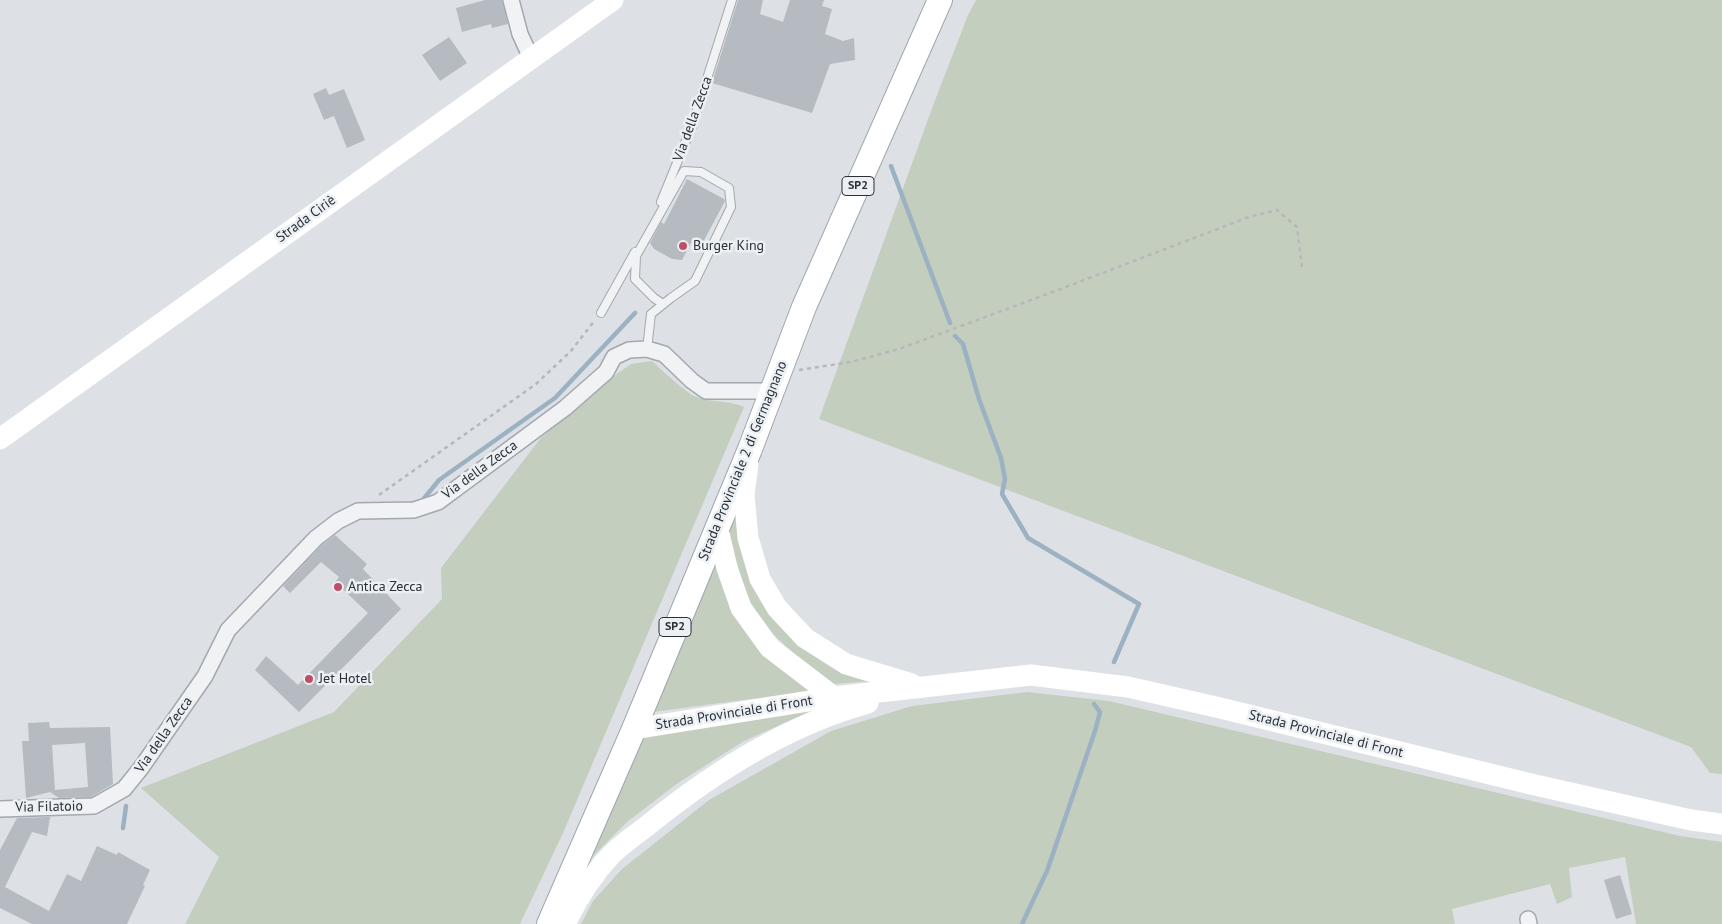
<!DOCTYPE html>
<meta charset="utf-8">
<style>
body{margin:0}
canvas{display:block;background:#dde1e5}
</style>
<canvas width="1722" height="924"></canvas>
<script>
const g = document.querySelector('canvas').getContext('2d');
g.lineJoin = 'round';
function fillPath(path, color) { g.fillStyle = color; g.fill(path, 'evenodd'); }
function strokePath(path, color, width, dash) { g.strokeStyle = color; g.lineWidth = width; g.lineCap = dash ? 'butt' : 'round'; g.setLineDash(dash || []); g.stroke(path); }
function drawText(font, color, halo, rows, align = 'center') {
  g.font = font + ' "PT Sans",sans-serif'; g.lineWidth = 5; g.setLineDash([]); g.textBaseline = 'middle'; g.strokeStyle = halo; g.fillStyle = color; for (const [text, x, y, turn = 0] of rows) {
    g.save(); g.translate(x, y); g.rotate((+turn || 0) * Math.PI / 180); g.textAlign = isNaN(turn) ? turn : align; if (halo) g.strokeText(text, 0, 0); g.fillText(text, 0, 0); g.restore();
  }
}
fillPath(new Path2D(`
 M976,0H1722V774L1710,773L1691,747L819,419L934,103L968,15Z
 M652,361C662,370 683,390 694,396C710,403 729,400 744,407L563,833L520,924H185L219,857L141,788L334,712L442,599L441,568L540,439L607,381L631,364Z
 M737,511L753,582L872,681L834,684L802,661L764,626L751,603L742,581L735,556L729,529Z
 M715,562L811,691L653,712Z
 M1027,692L1109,701L1680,836L1722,842V924H1636L1625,857L1569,868L1572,897L1557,904L1550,884L1452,909L1455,924H581L593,901L622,869L709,800L831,731L912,706Z
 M813,710L744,741L678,783L627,822L584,865L641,736Z`), '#c4cebf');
strokePath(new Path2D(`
 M891,166L950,323
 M955,336L963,344L979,399L1001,458L1005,479L1002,494L1028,538L1139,604L1114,662
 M422,501L439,480L555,398L635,313
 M123,828L126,806
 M1022,924L1047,871L1095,731L1100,712L1094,704`), '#9cb1c2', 4.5);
fillPath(new Path2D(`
 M485,0H502L508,24L492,28L491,24L462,32L456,8Z
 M738,0H763L760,14L783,22L790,0H824L822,6L832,9L825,34L843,41L854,38L855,60L830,64L812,113L712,83Z
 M449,37L467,63L440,81L422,55Z
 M326,88L329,95L344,89L365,140L347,148L334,116L324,120L313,94Z
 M687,179L724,199L725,201L700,248L691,243L682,260L672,259L654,249L650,243L661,222L664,224Z
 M335,535L367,564L363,569L401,609L299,712L255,670L266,656L298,685L368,613L335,582L339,577L321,562L290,593L283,586L322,545Z
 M49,722L50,728L110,727L113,784L91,797L59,798L50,792L26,798L22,741H29L28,723ZM85,743L88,787L55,790L52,745Z
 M50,817L47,836L32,832L5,887L49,911L67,874L81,881L97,846L117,855L118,852L150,870L143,885L145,886L127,924H32L0,908V850L17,818Z
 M1620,875L1632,914L1616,919L1604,880Z`), '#b5bbc1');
const lane = new Path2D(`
 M661,202L692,126L732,0
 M601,313L635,252
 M647,349L651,314L671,298L695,281L731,207L729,188L701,172L684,171L636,256L635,279L654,298L663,304`);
const street = new Path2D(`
 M511,0L520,34L531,58
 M0,809L94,806L124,789L141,768L205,676L228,630L316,538L338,521L358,511L414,510L438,502L565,408L606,372L614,357L629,350L647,349L664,354L692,381L706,391H773
 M1528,919L1529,924`);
const primary = new Path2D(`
 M549,924L634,729L750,449L804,307L940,0`);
strokePath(lane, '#a3a8ae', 10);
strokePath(street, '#a3a8ae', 18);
strokePath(primary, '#9ea6b0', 26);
strokePath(new Path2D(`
 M799,370L851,362L899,349L1050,293L1249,217L1277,210L1297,227L1302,268
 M379,495L536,384L571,351L595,320`), '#b4b8bc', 2.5, [4, 4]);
strokePath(lane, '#f0f2f4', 8);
strokePath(street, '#f0f2f4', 15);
strokePath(new Path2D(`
 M0,439L613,0
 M748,464L744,495L748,538L760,579L777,608L805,638L846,664L912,684
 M717,526L727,568L741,608L770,648L834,697
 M634,729L834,697L1031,675L1128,687L1216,707L1535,785L1691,820L1722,824
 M565,924C577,899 592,875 611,855C622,844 635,835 647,826C712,773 787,725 868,703`), '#fff', 21);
strokePath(primary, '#fff', 24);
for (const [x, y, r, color] of [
 [683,246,5,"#be4f67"],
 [338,587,5,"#be4f67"],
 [309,679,5,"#be4f67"]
]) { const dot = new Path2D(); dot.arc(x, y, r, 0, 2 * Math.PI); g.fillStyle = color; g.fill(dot); strokePath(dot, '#ecf0f3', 2); }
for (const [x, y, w] of [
 [858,186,32],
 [675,627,32]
]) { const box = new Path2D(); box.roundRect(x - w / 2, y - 9.5, w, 19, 4); g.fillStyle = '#ecf0f3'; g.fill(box); strokePath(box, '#29303a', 1); }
drawText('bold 12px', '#29303a', null, [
 ["SP2",858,186],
 ["SP2",675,627]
]);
drawText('14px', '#29303a', '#ecf0f3', [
 ["Via della Zecca",693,119,-70],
 ["Strada Ciriè",306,219,-36],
 ["Strada Provinciale 2 di Germagnano",743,461,-68],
 ["Via della Zecca",480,470,-36],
 ["Strada Provinciale di Front",734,713,-9],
 ["Strada Provinciale di Front",1326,734,14],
 ["Via della Zecca",164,735,-55],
 ["Via Filatoio",49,807,-1]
]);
drawText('14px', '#29303a', '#ecf0f3', [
 ["Burger King",693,246],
 ["Antica Zecca",348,587],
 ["Jet Hotel",319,679]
], 'left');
</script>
